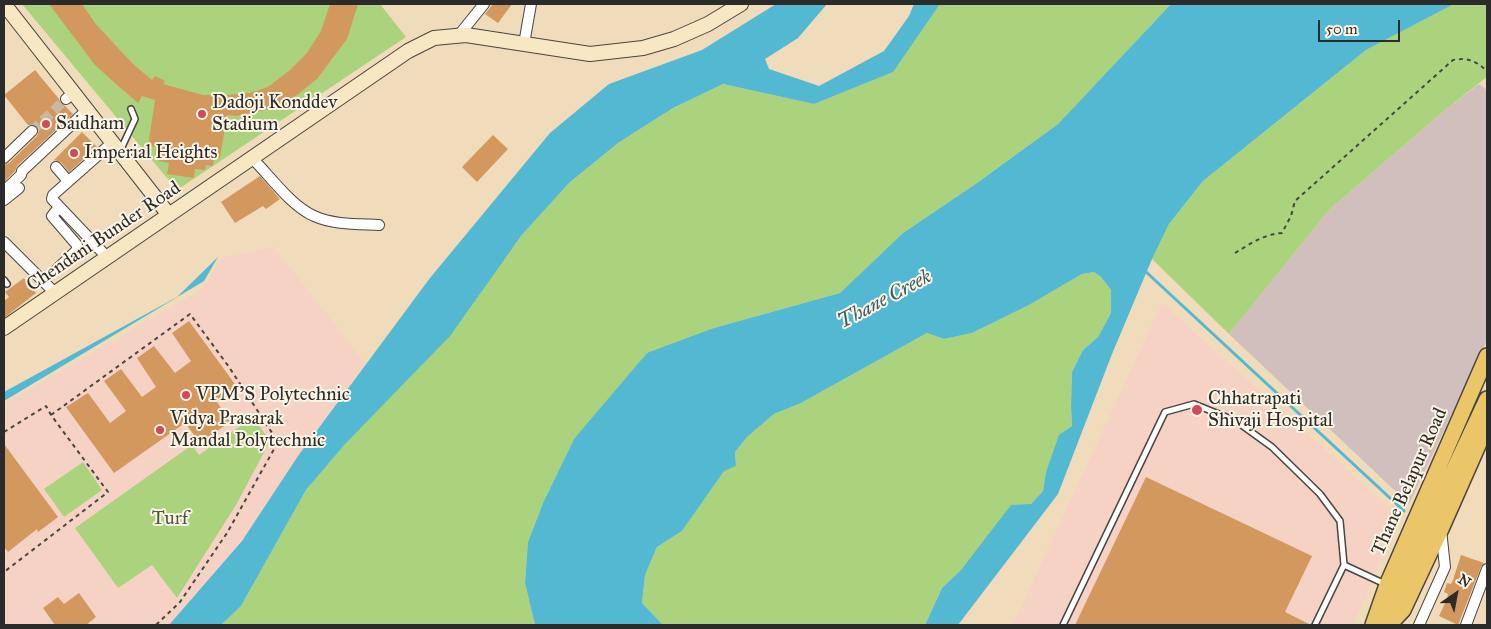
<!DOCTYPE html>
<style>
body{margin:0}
#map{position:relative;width:1491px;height:629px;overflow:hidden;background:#f0dbba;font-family:"IM FELL Great Primer",serif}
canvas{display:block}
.frame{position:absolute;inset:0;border:5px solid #2b2b2b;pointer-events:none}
.north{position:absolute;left:1431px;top:569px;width:50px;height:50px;-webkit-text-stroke:4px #fcf5e5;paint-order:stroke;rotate:33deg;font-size:14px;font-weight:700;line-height:20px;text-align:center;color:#2b2b2b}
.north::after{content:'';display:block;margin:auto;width:18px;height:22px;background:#2b2b2b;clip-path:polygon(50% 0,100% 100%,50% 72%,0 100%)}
.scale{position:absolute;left:1318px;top:20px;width:82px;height:22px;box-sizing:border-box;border:2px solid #2b2b2b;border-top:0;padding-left:6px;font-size:15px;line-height:18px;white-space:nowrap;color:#2b2b2b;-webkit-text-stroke:4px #fcf5e5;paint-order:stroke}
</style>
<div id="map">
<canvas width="1491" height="629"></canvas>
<div class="frame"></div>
<div class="north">N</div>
<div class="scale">50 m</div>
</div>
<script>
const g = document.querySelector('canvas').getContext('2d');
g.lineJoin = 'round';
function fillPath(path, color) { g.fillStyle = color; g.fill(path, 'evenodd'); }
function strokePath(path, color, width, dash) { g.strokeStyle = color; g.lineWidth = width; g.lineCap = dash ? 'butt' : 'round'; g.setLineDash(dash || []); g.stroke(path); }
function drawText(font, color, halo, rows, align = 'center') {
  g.font = font + ' "IM FELL Great Primer",serif'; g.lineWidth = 4; g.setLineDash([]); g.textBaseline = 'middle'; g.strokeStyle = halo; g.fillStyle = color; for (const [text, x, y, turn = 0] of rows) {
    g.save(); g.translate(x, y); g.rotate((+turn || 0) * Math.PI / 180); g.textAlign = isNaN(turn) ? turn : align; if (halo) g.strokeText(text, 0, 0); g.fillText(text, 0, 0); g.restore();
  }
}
fillPath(new Path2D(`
 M274,247L365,363L298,456L242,541L169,625H4V404L202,289L222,258Z
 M1162,303L1399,516L1353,625H1013Z`), '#f6d2c4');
fillPath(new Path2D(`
 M1479,84L1487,90V340L1409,504L1229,334L1329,210L1446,109Z`), '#d1bfbe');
fillPath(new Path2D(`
 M22,4H380L406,37L177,190Z
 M940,4H1171L1058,124L977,183L903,233L840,293L714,328L574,439L543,503L528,542L525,583L535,625H221L241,606L306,490L521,236L569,183L618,143L673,108L723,84L814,104L892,72Z
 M1454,4H1487V77L1446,109L1329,210L1229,334L1152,259L1169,224L1203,181L1366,50Z
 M1094,272L1101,277L1111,290V313L1098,337L1083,350L1072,372L1071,406L1072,426L1046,472L1043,491L1031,504L983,543L961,570L942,588L925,625H663L642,603L645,575L657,547L682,531L724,470L736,466L735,452L747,437L774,414L801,403L927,333L944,339L972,333L1029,305L1082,274Z
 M253,417L270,441L236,505L177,598L152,565L118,588L75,528L192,445L199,455Z
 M83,462L102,490L64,517L44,489Z`), '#abd37e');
fillPath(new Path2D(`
 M776,4H827L798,38L765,59L769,69L819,86L884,51L909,16L914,4H940L893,72L814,104L723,84L673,108L618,143L569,183L521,236L450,336L346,443L306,490L241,606L221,625H169L242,541L298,456L430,278L550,133L609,84L702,50Z
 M1171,4H1454L1366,50L1203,181L1169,224L1152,259L1112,354L1058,494L958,625H925L942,588L961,570L1011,505L1031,504L1043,491L1046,472L1059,435L1072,426L1071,406L1072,372L1083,350L1098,337L1111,313V290L1101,277L1094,272L1082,274L1029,305L972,333L944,339L927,333L801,403L774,414L747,437L735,452L736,466L724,471L682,531L657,547L645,575L642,603L663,625H535L525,583L528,542L543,503L574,439L647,353L714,328L840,293L903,233L977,183L1058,124Z
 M218,257L204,281L4,401V392L177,297Z`), '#53b8d2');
strokePath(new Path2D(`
 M1144,270L1404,511`), '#53b8d2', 3);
fillPath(new Path2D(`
 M49,4H82L95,23L117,47L133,64L152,80L155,76L165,81L163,84L203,95H226L250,93L268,87L290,70L307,53L321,31L330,4H358L347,39L317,79L297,95L275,108L237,116L227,115L220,158L214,157L213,166L206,165L205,170L195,169L194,178L167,174L169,163L159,161L160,155L155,154L156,147L148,146L155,100L142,96L138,103L116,84L95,65Z
 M493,4H512L498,23L485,14Z
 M35,70L59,99L61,103L65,106L73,114L17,166L15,171L4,182V165L9,163L37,136L39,130L34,125H28L4,95Z
 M82,132L97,147L69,172L61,162L54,160Z
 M493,135L508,149L477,182L462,167Z
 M260,176L280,199L266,209L263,206L235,223L221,202Z
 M24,278L36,293L4,318V301L9,297L5,292Z
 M189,321L237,387L217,402L230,422L200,443L185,423L114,473L66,407L88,393L110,423L126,411L104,381L121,369L142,397L156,387L137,358L154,346L175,373L191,361L172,333Z
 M4,444L58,517L38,532L37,529L8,552L4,547Z
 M1146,477L1312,556L1285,612L1311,625H1075Z
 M1461,555L1484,563L1481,567L1458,625L1439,616L1447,599L1448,594L1444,592L1447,583L1451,584L1453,580Z
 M79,593L96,617L86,625H55L43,608L58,597L64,604Z`), '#d3985d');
strokePath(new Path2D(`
 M32,131L66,99`), '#c9b89d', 10, [10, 5]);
const lane = new Path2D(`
 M121,149L135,119L131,109
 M4,280L7,284
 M1063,625L1165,412L1194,404L1236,421L1272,447L1320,494L1340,521L1344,565
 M1315,625L1344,565L1385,584`);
const street = new Path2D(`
 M459,35L484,4
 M524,44L531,4
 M66,99L74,92
 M4,158L32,131
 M252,158C270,176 291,206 314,216C334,225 358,224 379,225
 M56,167L68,181
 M4,191L21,175L22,171L87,110
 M4,200L19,188
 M4,242L55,293
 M107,257L52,199L53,195L113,142
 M57,269L77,250V245L52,216L59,207
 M1419,625L1445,567L1441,530
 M1466,625L1487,569`);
const secondary = new Path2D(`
 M4,4L169,215
 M4,328L408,51L434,38L466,35L590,54L643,48L674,39L708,24L741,4`);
const primary = new Path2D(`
 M1373,625L1387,585L1487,356
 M1384,625L1410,563L1487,399
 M1389,625L1403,610L1441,529L1487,425`);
strokePath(lane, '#494540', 8);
strokePath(street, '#494540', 12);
strokePath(secondary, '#494540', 16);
strokePath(primary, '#494540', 18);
strokePath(new Path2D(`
 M1235,253C1250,244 1264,234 1282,233L1291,216L1295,201L1453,60C1468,57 1476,61 1487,71
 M51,415L190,314L229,367L278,442L227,533L180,602L156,625
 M4,432L46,406L51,415L108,492L4,572`), '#494540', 2, [4, 4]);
strokePath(lane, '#fff', 5);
strokePath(street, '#fff', 10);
strokePath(secondary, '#f7e8c3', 14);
strokePath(primary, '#ebc669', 15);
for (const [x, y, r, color] of [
 [202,114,5,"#d1495b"],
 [46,124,5,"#d1495b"],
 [74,153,5,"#d1495b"],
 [186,395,5,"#d1495b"],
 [1197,410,6,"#d1495b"],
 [160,430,5,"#d1495b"]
]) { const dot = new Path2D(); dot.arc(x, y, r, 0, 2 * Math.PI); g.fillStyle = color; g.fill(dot); strokePath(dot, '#fcf5e5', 2); }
drawText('19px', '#2b2b2b', '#fcf5e5', [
 ["Dadoji Konddev",212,103],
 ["Stadium",212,125],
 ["Saidham",56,124],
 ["Imperial Heights",84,153],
 ["VPM'S Polytechnic",196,395],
 ["Chhatrapati",1208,399],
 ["Shivaji Hospital",1208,421],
 ["Vidya Prasarak",170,419],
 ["Mandal Polytechnic",170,441]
], 'left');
drawText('19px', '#2b2b2b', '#fcf5e5', [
 ["Chendani Bunder Road",104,237,-34],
 ["Thane Belapur Road",1410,482,-66]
]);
drawText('19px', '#4b5540', '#fcf5e5', [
 ["Turf",170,519]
]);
drawText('italic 20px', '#395c65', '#fcf5e5', [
 ["Thane Creek",885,300,-28]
]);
</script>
